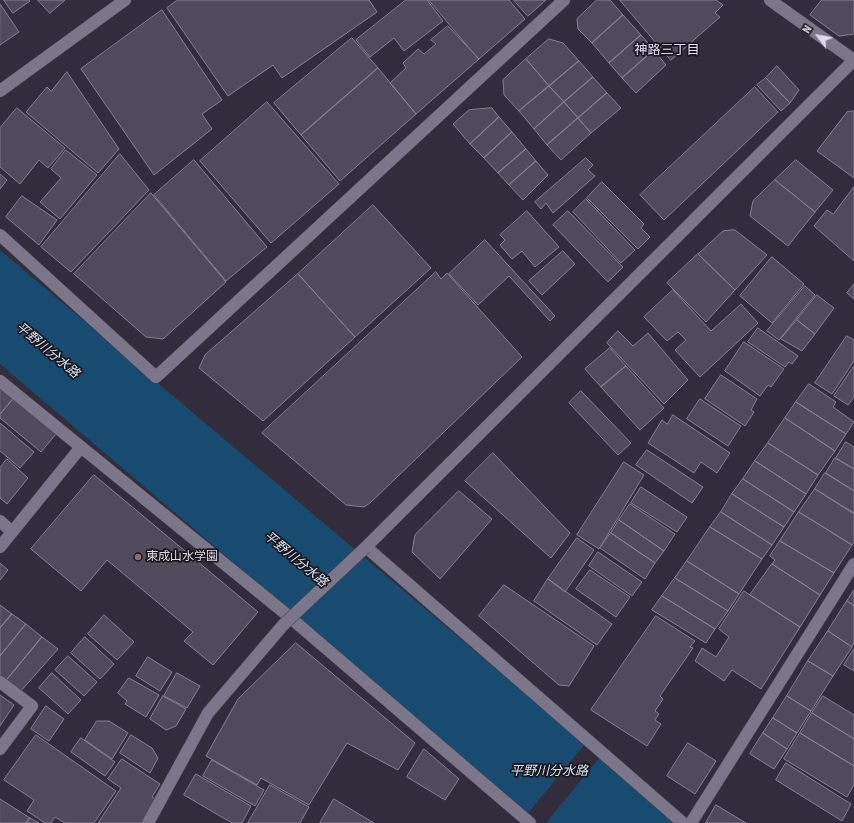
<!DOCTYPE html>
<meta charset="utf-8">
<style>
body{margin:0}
#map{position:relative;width:854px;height:823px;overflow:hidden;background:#322c3d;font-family:"Source Sans 3",sans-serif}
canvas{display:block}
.north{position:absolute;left:798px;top:16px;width:40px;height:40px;-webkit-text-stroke:3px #19161e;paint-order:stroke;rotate:302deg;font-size:11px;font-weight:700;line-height:16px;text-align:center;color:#dedbe6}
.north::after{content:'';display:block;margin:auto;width:14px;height:18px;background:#dedbe6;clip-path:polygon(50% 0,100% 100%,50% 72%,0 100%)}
</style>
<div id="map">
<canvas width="854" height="823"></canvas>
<div class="north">N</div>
</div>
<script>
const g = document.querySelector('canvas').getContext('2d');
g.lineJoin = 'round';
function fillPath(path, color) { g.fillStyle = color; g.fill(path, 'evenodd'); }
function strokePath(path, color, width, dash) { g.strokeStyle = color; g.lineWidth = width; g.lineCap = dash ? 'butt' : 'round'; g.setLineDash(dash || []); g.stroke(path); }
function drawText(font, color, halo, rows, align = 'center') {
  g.font = font + ' "Source Sans 3","Noto Sans JP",sans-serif'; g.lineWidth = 3.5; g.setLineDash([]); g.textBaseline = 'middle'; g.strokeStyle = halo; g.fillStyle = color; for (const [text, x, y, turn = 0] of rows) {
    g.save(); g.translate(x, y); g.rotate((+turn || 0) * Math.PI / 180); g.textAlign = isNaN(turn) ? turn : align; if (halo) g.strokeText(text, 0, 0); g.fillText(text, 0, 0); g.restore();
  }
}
fillPath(new Path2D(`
 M0,250L377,568L678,823H540L528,813L0,364Z`), '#184b6f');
fillPath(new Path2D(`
 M585,744L600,757L546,823H540L528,813Z`), '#322c3d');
const building = new Path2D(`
 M4,0H29L30,1L13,13Z
 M38,0H65L50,13Z
 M178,0H369L377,12L282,78L273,65L228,96L167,8Z
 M406,0H427L443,21L404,51L394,38L370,57L356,40Z
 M429,0H509L525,19L479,59Z
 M514,0H546L528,16Z
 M597,0H610L623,15L592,43L578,29L577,19Z
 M620,0H716L723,5L715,13L720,17L671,60Z
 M822,0H854V34L839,36L810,15Z
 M0,4L19,32L0,45Z
 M162,10L222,100L202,114L212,129L154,175L81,69Z
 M623,15L641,35L609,63L592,43Z
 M448,26L479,59L416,114L390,83L406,68L403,63L418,49L424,54L436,44L431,40Z
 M641,35L654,50L622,78L609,63Z
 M352,38L378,68L301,135L274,103Z
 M549,39L563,43L579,61L549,86L526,59Z
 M654,50L666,65L636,93L622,78Z
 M526,59L549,86L519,111L504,95L503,80Z
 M579,61L593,77L564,102L549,86Z
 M777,66L799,90L790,103L766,78Z
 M378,68L416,114L340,181L301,135Z
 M67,72L119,149L98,173L26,112L47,87L51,91Z
 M593,77L607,93L578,118L564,102Z
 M766,78L790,103L781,111L757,85Z
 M549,86L564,102L534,129L519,111Z
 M755,87L778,112L664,220L640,195Z
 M607,93L621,108L591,133L578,118Z
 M267,102L339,184L271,243L200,161Z
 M564,102L578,118L547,145L534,129Z
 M17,108L65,148L48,168L39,160L20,184L0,167V128Z
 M492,108L499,117L470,144L453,124L469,110Z
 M854,111V178L817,151L847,112Z
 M499,117L512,132L484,158L470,144Z
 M578,118L591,133L561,160L547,145Z
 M512,132L526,149L498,173L484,158Z
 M526,149L536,161L509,185L498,173Z
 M66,150L97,175L60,219L40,202L61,178L51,169Z
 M120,154L149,190L71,272L41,247Z
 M586,158L593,165L588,170L595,176L553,213L546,203L541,209L535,202Z
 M194,160L267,247L226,281L154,195Z
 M796,160L833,190L815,212L775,180Z
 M536,161L548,175L523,200L509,185Z
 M0,174L7,180L0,189Z
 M775,180L815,212L788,246L750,216L753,201Z
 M602,182L644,224L641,228L650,237L638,249L587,198Z
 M854,187V261L814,226L827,210L833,214Z
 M151,193L226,282L163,339L146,337L74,274Z
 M22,196L57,220L39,245L6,217Z
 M586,199L635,250L621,263L573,212Z
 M373,205L431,268L355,337L298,274Z
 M527,211L559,247L535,267L522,251L512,259L500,245L505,240L500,235Z
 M568,211L623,267L608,282L553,225Z
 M735,230L767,255L735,290L698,254L723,231Z
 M485,240L555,316L550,321L509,276L478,305L449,274Z
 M563,251L575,264L542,295L529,281Z
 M698,254L735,290L706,322L667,283Z
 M772,257L804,284L772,323L740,296Z
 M436,272L441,279L447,273L522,357L370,503L364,507L346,505L262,433Z
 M298,274L355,337L263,421L199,368L205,355Z
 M854,284V299L847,293Z
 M805,286L815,295L779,340L767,331Z
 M673,290L711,331L741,304L758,323L700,377L675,350L686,340L678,332L667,341L644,317Z
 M817,295L834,308L815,334L797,320Z
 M797,320L815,334L802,351L781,339Z
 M758,328L798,356L792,364L789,362L785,367L748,342Z
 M618,331L633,346L648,333L688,380L664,404L607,343Z
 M847,336L854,340V361L832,394L815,383Z
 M744,342L784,369L771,387L768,385L760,396L725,371Z
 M610,348L626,366L601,387L585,369Z
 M626,366L664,408L640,430L601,387Z
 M854,366V397L848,405L834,396Z
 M721,375L757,399L751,410L754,412L745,426L705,399Z
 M809,384L836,402L833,407L854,422L846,434L796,402Z
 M0,387L13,399L0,414Z
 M581,391L631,443L618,455L569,403Z
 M13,399L56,434L41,452L0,418V415Z
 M700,399L741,426L728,446L687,419Z
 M796,402L846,434L835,451L785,418Z
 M673,415L730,453L717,473L701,462L694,473L648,443L662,420L667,424Z
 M785,418L835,451L818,475L768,443Z
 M0,423L34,452L20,468L0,451Z
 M846,442L854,447V469L836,458Z
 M768,443L818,475L806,494L755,461Z
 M647,450L703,487L692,503L636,465Z
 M493,453L570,533L551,558L465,481Z
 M835,458L854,469V491L826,473Z
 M7,459L28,478L7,504L0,498V468Z
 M755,461L806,494L794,512L743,479Z
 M624,462L644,475L599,549L577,535Z
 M825,473L854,491V513L815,489Z
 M94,475L258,612L213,665L184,641L193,632L107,560L81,591L31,549Z
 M743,479L794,512L784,527L732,494Z
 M641,487L687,517L677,532L631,503Z
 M815,489L854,514V542L852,545L799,512Z
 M459,491L492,519L440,579L412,552L415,535Z
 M732,494L784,527L772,545L721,512Z
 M630,504L675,534L664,551L619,520Z
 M721,512L772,545L762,559L710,527Z
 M799,512L852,545L834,573L780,541Z
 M619,520L664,551L655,563L611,533Z
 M710,527L762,559L739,594L687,561Z
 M611,533L655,563L645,579L600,548Z
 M577,538L594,550L565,592L548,579Z
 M780,541L834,573L820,595L772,564L775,560L770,556Z
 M598,552L642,582L632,596L589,566Z
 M687,561L739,594L728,611L675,578Z
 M0,563L8,570L0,580Z
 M772,564L820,595L800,627L750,595Z
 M590,570L630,597L616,617L576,589Z
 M675,578L728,611L715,629L662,596Z
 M548,579L612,624L597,645L534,601Z
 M504,585L594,646L569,686L559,685L479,616Z
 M854,590V606L847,601Z
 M744,591L800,627L761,689L732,670L724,681L695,661L702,648L716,657L729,637L719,629Z
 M662,596L715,629L706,643L652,610Z
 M847,601L854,606V643L852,647L828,631Z
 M0,605L12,614L0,628Z
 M12,614L26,624L0,656V628Z
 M104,615L134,642L117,660L88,634Z
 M656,616L695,641L690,647L693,648L660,696L663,699L655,711L659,714L655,720L661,724L647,746L591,710Z
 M26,624L42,637L5,682L0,678V656Z
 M828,631L852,647L833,676L808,661Z
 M42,637L58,649L20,692L5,682Z
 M85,637L114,664L100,679L71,653Z
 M296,643L415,743L398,770L347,743L309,805L261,778L257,785L206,756L238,699Z
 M854,649V671L844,665Z
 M68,656L97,682L84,696L55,670Z
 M148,657L172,672L160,691L136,676Z
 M808,661L833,676L811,711L787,696Z
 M52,673L81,700L68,714L39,688Z
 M177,673L200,686L187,708L164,696Z
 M129,678L159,695L146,717L125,704L127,701L118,693Z
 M0,695L14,705L0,726Z
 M163,696L186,709L176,726L166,730L150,719Z
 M787,696L811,711L797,733L773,718Z
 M823,696L854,715V739L812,713Z
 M46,706L64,719L49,741L31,729Z
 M812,713L854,739V766L800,733Z
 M773,718L797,733L787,749L763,733Z
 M97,721H109L128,733L112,759L85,740Z
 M763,733L787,749L774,769L750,754Z
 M800,733L854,766V785L847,797L784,759Z
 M36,735L116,791L94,823H65L55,817L51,823H45L27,811L34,800L4,780Z
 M131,735L152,748L158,758L150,773L120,753Z
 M81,738L115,762L105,776L71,752Z
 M688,743L716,761L695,794L667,776Z
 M424,749L459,779L445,800L407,777Z
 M122,759L160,784L152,797L157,800L142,823H98L121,788L108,779Z
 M212,760L264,790L255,806L203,776Z
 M786,763L851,804L842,821L776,780Z
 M196,774L251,806L242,823H232L184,795Z
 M270,785L309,807L300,823H248Z
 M0,799L30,818L26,823H0Z
 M334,799L374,823H320Z
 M716,805L746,823H706Z
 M30,818L39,823H26Z`);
fillPath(building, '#514a5d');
strokePath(building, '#878094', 1);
const service = new Path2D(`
 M0,521L12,532
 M0,547L81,447
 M0,682L32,706L0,749`);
const minor = new Path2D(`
 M770,0L854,60
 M0,235L156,377L564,0
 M0,381L286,614L530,823
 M148,823L208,713L284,624
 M683,823L366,547L854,60
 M691,823L854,564`);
const tertiary = new Path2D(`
 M0,91L125,0`);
strokePath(service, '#4d4856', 13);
strokePath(minor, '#4d4856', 13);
strokePath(tertiary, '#4d4856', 13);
strokePath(service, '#7c768a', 12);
strokePath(minor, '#7c768a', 12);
strokePath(tertiary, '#7c768a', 12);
const minorBridge = new Path2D(`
 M284,624L366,547`);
strokePath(minorBridge, '#4d4856', 13, []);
strokePath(minorBridge, '#7c768a', 12);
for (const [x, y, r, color] of [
 [138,557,4,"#8d6e63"]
]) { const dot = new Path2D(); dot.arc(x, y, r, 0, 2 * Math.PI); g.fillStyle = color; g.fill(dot); strokePath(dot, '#19161e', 1.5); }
drawText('12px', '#dedbe6', '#19161e', [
 ["東成山水学園",146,557]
], 'left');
drawText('13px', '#e3ddfa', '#19161e', [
 ["神路三丁目",667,51]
]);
drawText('italic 13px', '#d4e4f3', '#19161e', [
 ["平野川分水路",47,351,40],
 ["平野川分水路",295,560,40],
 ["平野川分水路",549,772]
]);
</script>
